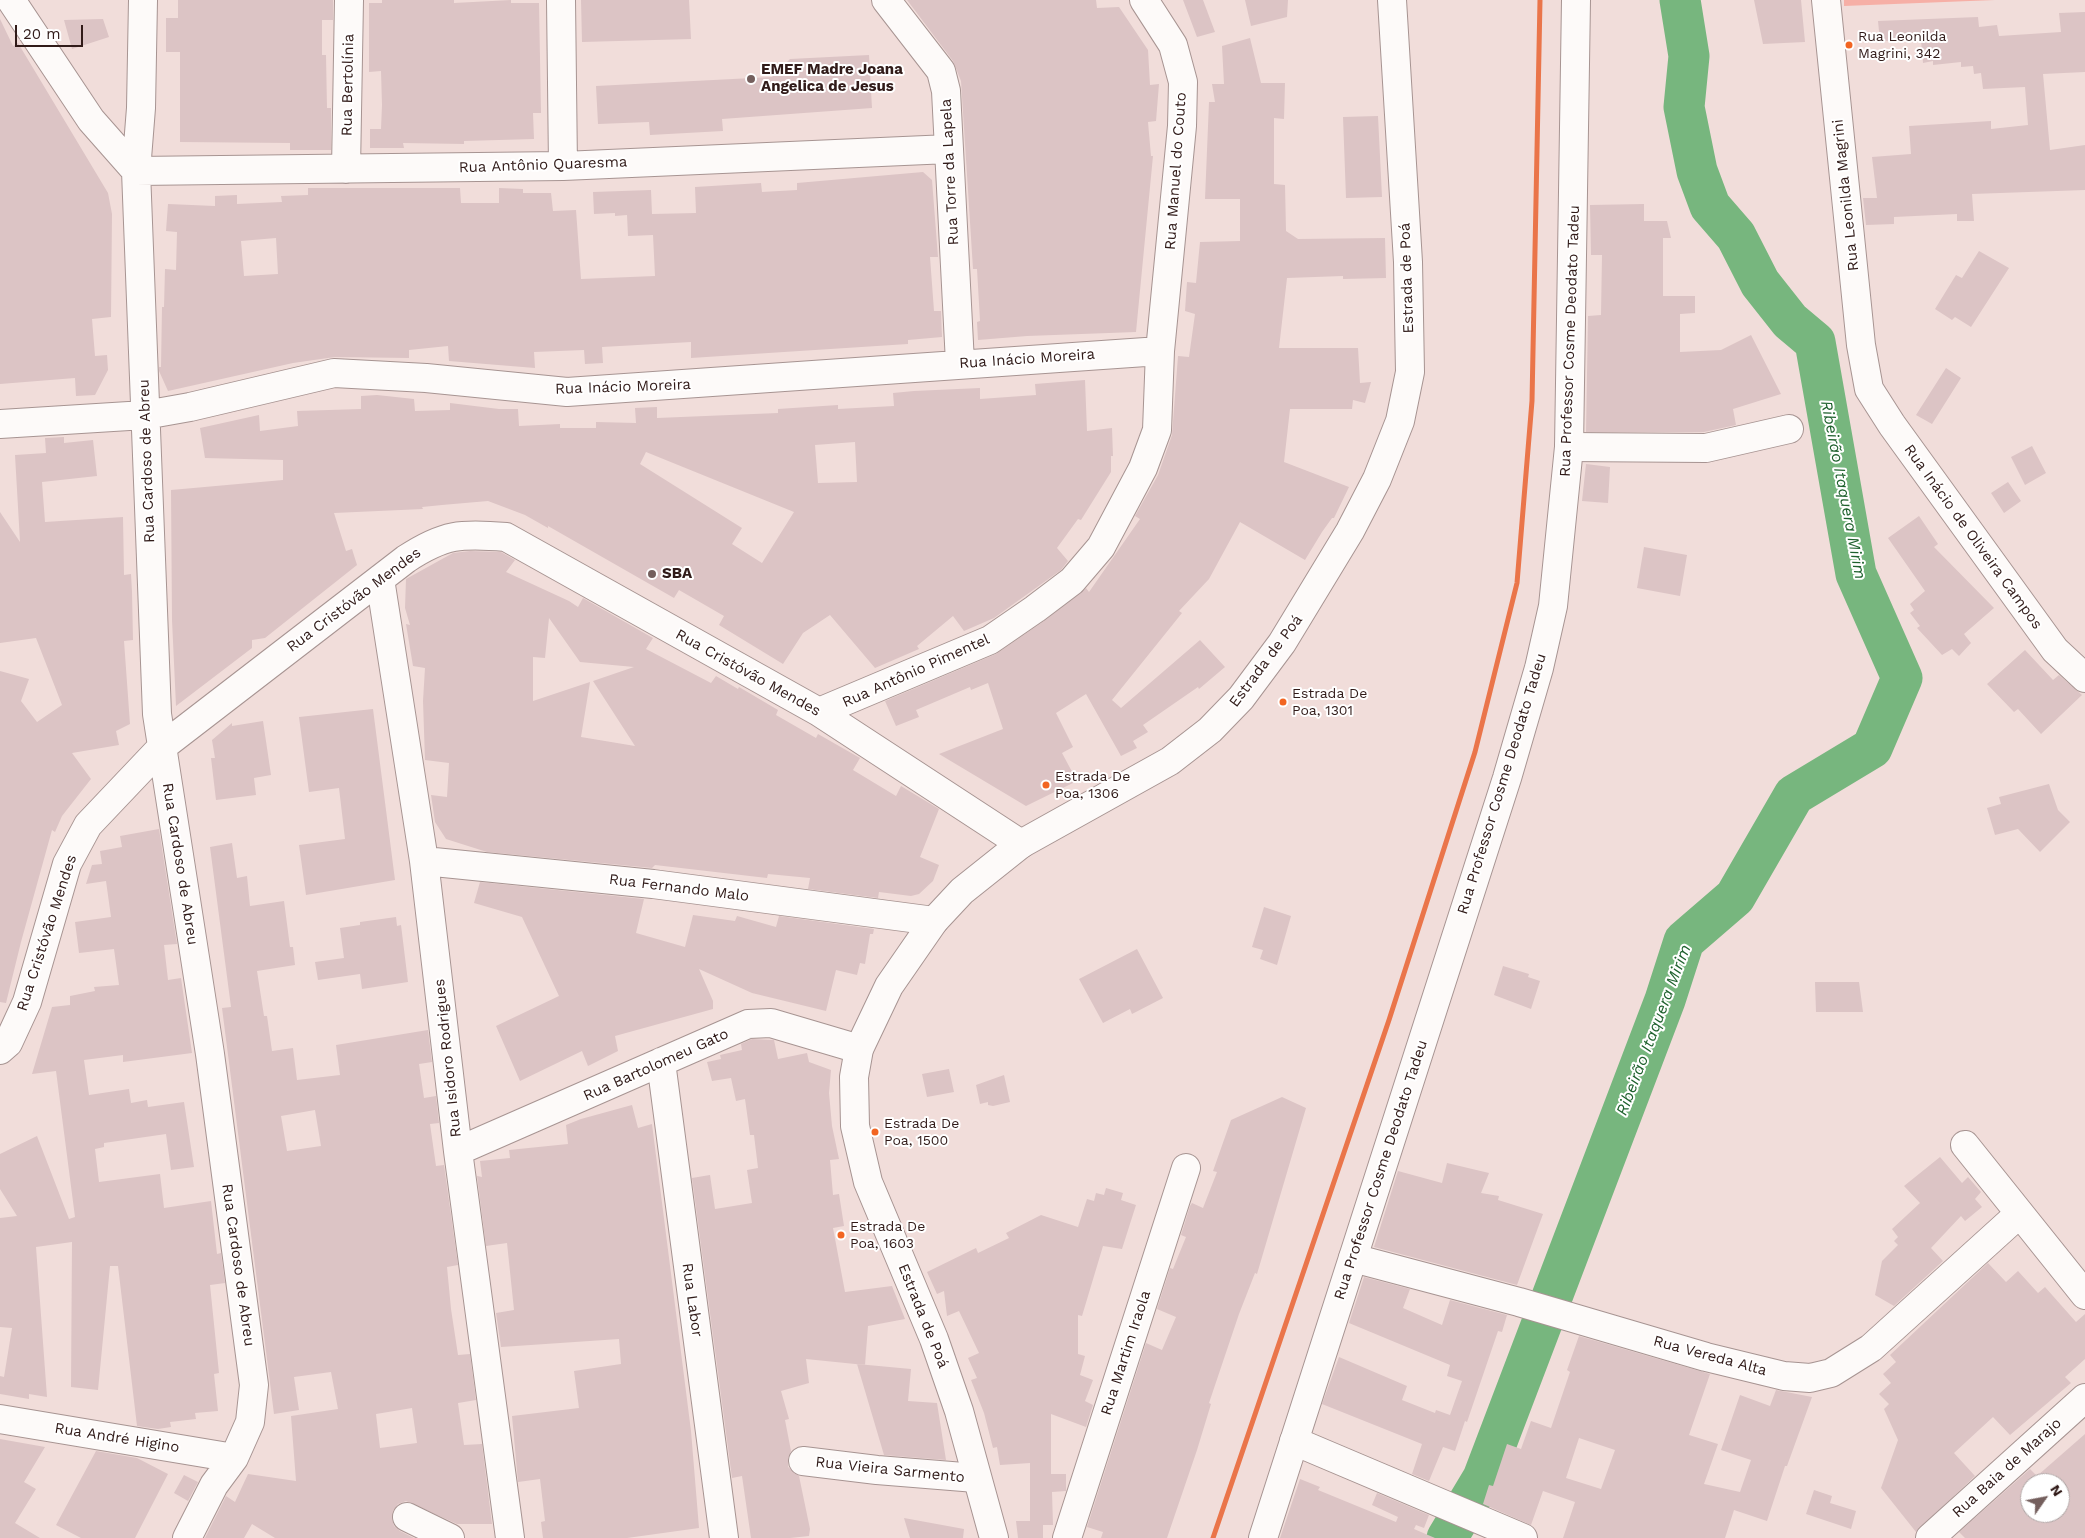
<!DOCTYPE html>
<meta charset="utf-8">
<style>
body{margin:0}
#map{position:relative;width:2085px;height:1538px;overflow:hidden;background:#f1ddda;font-family:"Work Sans",sans-serif}
canvas{display:block}
.north{position:absolute;left:2020px;top:1473px;width:50px;height:50px;box-sizing:border-box;background:#fff;border:1px solid #ada4a3;border-radius:50%;rotate:57deg;font-size:14px;font-weight:700;line-height:20px;text-align:center;color:#311b19}
.north::after{content:'';display:block;margin:auto;width:18px;height:22px;background:#745f5d;clip-path:polygon(50% 0,100% 100%,50% 72%,0 100%)}
.scale{position:absolute;left:15px;top:25px;width:68px;height:22px;box-sizing:border-box;border:2px solid #311b19;border-top:0;padding-left:6px;font-size:15px;line-height:18px;white-space:nowrap;color:#311b19;-webkit-text-stroke:4px #fff;paint-order:stroke}
</style>
<div id="map">
<canvas width="2085" height="1538"></canvas>
<div class="north">N</div>
<div class="scale">20 m</div>
</div>
<script>
const g = document.querySelector('canvas').getContext('2d');
g.lineJoin = 'round';
function fillPath(path, color) { g.fillStyle = color; g.fill(path, 'evenodd'); }
function strokePath(path, color, width, dash) { g.strokeStyle = color; g.lineWidth = width; g.lineCap = dash ? 'butt' : 'round'; g.setLineDash(dash || []); g.stroke(path); }
function drawText(font, color, halo, rows, align = 'center') {
  g.font = font + ' "Work Sans",sans-serif'; g.lineWidth = 4; g.setLineDash([]); g.textBaseline = 'middle'; g.strokeStyle = halo; g.fillStyle = color; for (const [text, x, y, turn = 0] of rows) {
    g.save(); g.translate(x, y); g.rotate((+turn || 0) * Math.PI / 180); g.textAlign = isNaN(turn) ? turn : align; if (halo) g.strokeText(text, 0, 0); g.fillText(text, 0, 0); g.restore();
  }
}
fillPath(new Path2D(`
 M1844,0H1995L1844,6Z`), '#f6afa6');
strokePath(new Path2D(`
 M1447,1538L1483,1478L1665,1000L1684,941L1735,897L1794,795L1872,748L1902,678L1856,574L1815,342L1790,321L1760,283L1736,236L1710,206L1697,171L1684,107L1689,56L1680,0`), '#77b67e', 41);
fillPath(new Path2D(`
 M178,0H333V20H322V55H326L327,108H331V150H290V143L180,142V52H166V18H178Z
 M382,0H454V3L511,0V3H539L541,113H533L534,139L464,141V144L403,143L404,148H370V129H381L382,105L381,71L369,72V3H382Z
 M581,0H689L691,39L582,42Z
 M907,0H1096L1097,8L1119,7L1148,50L1150,85L1159,84L1156,121L1148,122L1151,156H1153L1136,332L1027,336L978,340L977,322L980,321L977,269H973L961,81L953,61Z
 M1183,0H1203L1215,32L1197,37Z
 M1245,0H1288L1287,17L1251,26Z
 M1754,0H1801L1805,42L1763,44Z
 M2085,12V72L2043,74L2050,150L2085,145V190L1972,194L1974,221H1957V214L1894,217V224L1866,225L1863,198H1877L1872,157L1911,154L1909,126L1991,121V129L2028,125L2025,87L1983,89L1981,73L1974,74L1973,66L1961,67V62L1933,65V61L1923,63L1921,40L1880,41L1878,21L1978,17L1979,27L1997,25L1999,36L2061,32L2059,13Z
 M0,19L13,46L18,43L108,193L112,214L111,317L92,319L95,356L107,355L108,370L95,395L76,396L75,378L0,384Z
 M103,19L109,37L72,49L64,20Z
 M1250,38L1261,83H1285L1284,119L1274,118V184L1285,185L1286,231L1298,239L1385,238L1386,278L1343,279V276L1287,278L1279,348H1358L1360,383L1371,382L1365,403L1353,400L1352,409H1290L1284,462L1349,487L1334,518H1332L1322,532L1305,560L1240,522L1209,579L1179,611L1182,613L1112,700L1121,708L1200,640L1225,667L1199,689L1198,687L1143,725L1148,732L1133,741L1137,748L1121,756L1086,694L1056,713L1073,747L1062,753L1077,781L1026,806L939,754L1003,729L988,683L971,690L970,687L916,710L919,717L896,726L885,701L996,654L1044,621L1086,588L1089,592L1140,519L1135,516L1158,475L1172,435L1178,356L1189,357L1195,314L1185,311L1187,282L1196,283L1200,242L1240,241V199H1205L1209,102H1215L1212,84H1224L1222,46Z
 M869,55L872,108L722,119L723,131L650,135L649,122L598,124L596,86L772,77L790,59Z
 M1378,116L1382,197L1346,198L1343,117Z
 M923,172L932,180L938,257H930L934,311H941L942,337L908,340V344L691,358V342L602,347L603,363L585,364L584,350L534,352L535,368L449,361L448,346L409,350V358L335,357L293,363L168,391L159,371V367H161L162,307H164L165,269L176,270L177,232L166,231L168,204L215,206V196L237,195V204L282,202L281,196L308,195V188H460L461,203H499V188L523,189V193H551L553,211L576,210L581,279L655,276L653,235L628,236L627,215L615,216V213L594,214L593,192L651,190L652,214L696,213L695,187L761,183L762,192L797,190V183ZM276,238L278,274L244,276L241,241Z
 M1644,204V221H1667L1671,238H1663V296H1695V313L1680,314V352L1721,350L1751,335L1781,394L1733,409L1736,425L1704,432H1586L1588,316L1601,315L1602,255H1591L1590,205Z
 M1979,251L2009,268L1971,327L1955,317L1952,320L1935,309L1956,275L1962,278Z
 M1946,368L1961,378L1932,424L1916,415Z
 M1085,380L1087,431L1112,428L1113,456H1111V472L1081,520L1078,519L1057,548L1068,561L1061,570L994,618L964,631L953,616L917,646L919,649L875,668L830,615L803,633L783,664L719,625L724,616L679,590L674,598L548,526V528L525,515L488,501L442,505L422,507L423,509L334,513L346,551L352,549L357,565L265,638L252,640V648L176,706L172,620L171,490L283,480V460L205,458L200,428L259,415L260,431L298,426L297,411L361,409V396L377,395L414,399L415,411L450,410V403L499,409H518L519,426L560,424V428H596V422L636,423L635,408L657,407V418L778,413V409L838,405V409L894,406L893,393L914,391L980,388V399L1036,395L1035,384ZM855,442L857,482L818,483L815,445ZM646,452L794,512L762,563L732,544L742,528L640,464Z
 M64,437V443L93,440L97,476L42,482L45,522L123,517L124,575L131,574L132,592L133,640L124,641L130,724L116,731L119,745L72,753L91,779L62,816L55,832L52,830L21,942L6,1003L0,1002V671L29,679L21,701L37,722L62,705L36,638L0,643V512L20,542L15,455L46,453L45,438Z
 M2032,446L2046,473L2025,485L2011,457Z
 M1586,464L1610,467L1608,503L1582,501Z
 M2008,482L2021,501L2004,513L1991,493Z
 M1919,516L1938,544L1934,547L1994,608L1964,634L1971,643L1959,656L1952,649L1942,655L1917,628L1920,626L1910,613L1914,610L1910,604L1925,591L1888,538Z
 M1644,547L1687,555L1680,596L1637,588Z
 M470,551L501,552L515,560L506,572L569,601L578,607L583,598L653,638L646,649L711,683L716,676L738,689L739,687L778,710L776,715L816,738L818,734L860,758L853,770L896,796L901,786L939,809L920,857L939,865L933,881L919,894L911,896L879,892L878,898L808,889L810,878L768,874L767,878L655,865L652,868L487,852L446,839L435,822L431,795L447,797L449,763L425,760L423,701L425,668L413,666L406,624L410,625L405,608L406,579L453,553ZM549,618L580,662L634,667L593,681L635,746L581,737L590,682L533,701V657L545,658Z
 M2025,650L2053,680L2059,675L2082,695L2041,734L2018,709L2014,712L1987,684Z
 M373,709L395,880L306,895L299,845L345,839L339,788L309,792L299,717Z
 M263,721L271,775L254,778L256,795L216,800L211,758H215L212,740L232,723V726Z
 M2049,784L2058,810L2070,822L2040,852L2018,829L1995,835L1987,808L2001,804L1999,797Z
 M159,829L177,944L164,945L168,980L181,978L192,1053L123,1062V1055L84,1060L89,1095L129,1089L131,1103L147,1100L148,1107L184,1102L194,1167L171,1170L166,1134L104,1143V1147L95,1149L99,1182L160,1174L164,1208L211,1201L217,1254L221,1253L225,1283L210,1285L219,1373L214,1374L218,1411L195,1413L196,1419L170,1422L171,1427L158,1429L137,1426L118,1266H110L98,1390L71,1387L72,1242L36,1247L47,1397L29,1394V1399L0,1394V1376L4,1377L12,1328L0,1327V1218L17,1216L0,1189V1154L37,1136L69,1219L75,1217L56,1071L32,1074L52,1007L70,1005V996L95,991L94,987L119,985L114,949L79,953L75,922L111,917L106,881L86,884L92,865L102,864L100,851L122,847L120,836Z
 M232,843L237,878L247,876L250,906L284,901L290,947H293L295,965L257,971L264,1016H267L272,1051L293,1048L297,1080L340,1075L336,1045L428,1030L432,1062L419,1064L424,1098L436,1096L439,1123L430,1124L436,1166L444,1165L458,1265L447,1267L451,1309L458,1355L470,1354L476,1400L458,1403L464,1445L482,1444L492,1524H457L406,1501L398,1504L393,1511L392,1519L394,1526L400,1531L414,1538H275L252,1524L244,1538H205L226,1496L235,1502L248,1474L296,1481L291,1416L338,1409L331,1372L294,1377L299,1410L274,1414L222,1008L231,1007L210,847ZM315,1110L321,1146L287,1151L281,1116ZM412,1408L417,1443L380,1448L376,1414Z
 M480,882L644,899L636,933L685,947L693,915L735,921L737,916L776,927L779,916L874,929L873,934H870L865,964L860,963L857,975L836,970L826,1011L752,993L699,969L713,1001V1009L615,1036L618,1051L588,1066L582,1051L520,1081L496,1026L559,996L522,917L474,903Z
 M1264,907L1291,916L1277,965L1260,959L1263,950L1252,947Z
 M396,917L397,926L401,925L408,982L362,989L360,974L318,980L315,962L344,958L340,928L360,925V922Z
 M1137,949L1163,998L1132,1014L1130,1009L1103,1023L1079,979Z
 M1503,966L1529,974L1528,977L1540,981L1531,1009L1494,995Z
 M1815,982H1859L1863,1012H1816Z
 M752,1039L774,1040L778,1059L807,1053L809,1062L831,1070L829,1093L832,1126L839,1159L830,1160L833,1195L839,1194L844,1226L833,1228L845,1292L892,1286L905,1319L868,1326L865,1365L806,1359L809,1383L781,1391L789,1419L785,1420L791,1451L788,1459V1467L799,1476L810,1529L809,1536L790,1538H751L742,1476L732,1478L692,1178L710,1175L715,1209L752,1203L747,1170L758,1168L754,1135H750L745,1099L736,1101L731,1078L712,1081L707,1062L721,1059L720,1055L742,1050L741,1044Z
 M949,1069L954,1092L927,1097L922,1074Z
 M1004,1075L1010,1102L993,1106L988,1105V1102L980,1104L976,1085Z
 M1282,1097L1306,1108L1257,1274L1255,1273L1239,1314L1209,1403L1211,1404L1197,1450L1167,1538H1101L1103,1532L1087,1527L1146,1343L1162,1350L1176,1317L1157,1309L1170,1268L1173,1269L1186,1237L1181,1235L1190,1206L1192,1203L1203,1208L1217,1172L1213,1171L1231,1120Z
 M632,1105L638,1128L652,1124L691,1431L699,1528L627,1538H543L541,1522L545,1521L540,1479L518,1482L512,1416L579,1408L574,1371L621,1364L619,1339L501,1347L496,1313L514,1310L507,1243L486,1246L477,1176L482,1177L480,1161L510,1158L509,1150L568,1144L566,1125L581,1119Z
 M1940,1157L1962,1183L1968,1177L1981,1192L1975,1199L1982,1207L1965,1221L1961,1216L1931,1248L1943,1261L1894,1306L1875,1295L1882,1261L1898,1245L1894,1241L1898,1237L1892,1229L1920,1203L1904,1186Z
 M1447,1163L1489,1173L1481,1193L1499,1196L1498,1200L1543,1214L1517,1285L1374,1247L1398,1171L1442,1183Z
 M1106,1188L1123,1193L1121,1200L1136,1205L1122,1249L1103,1246L1082,1316L1078,1315V1354L1085,1356L1080,1375L1093,1380L1085,1401L1093,1405L1086,1427L1051,1414V1474H1066V1491L1052,1492L1053,1525H1043V1538H1018L1016,1521H1030V1463L1000,1465L997,1447L993,1448L984,1413L971,1380L977,1378L968,1358L979,1353L959,1311L947,1316L944,1291L937,1294L927,1272L976,1248L978,1253L1009,1238L1006,1233L1041,1215L1078,1227L1087,1199L1094,1201L1096,1193L1104,1195Z
 M1988,1263L2006,1282L2018,1271L2038,1293L2045,1287L2076,1322L2085,1314V1359L2065,1377L2071,1383L2010,1435L1993,1417L1954,1453L1975,1476L1916,1532L1881,1488L1898,1440L1884,1409L1889,1404L1879,1394L1891,1383L1883,1374L1896,1362L1890,1355Z
 M1364,1277L1410,1289L1403,1308L1442,1325L1450,1300L1507,1315L1502,1332L1498,1331L1467,1422L1465,1421L1455,1451L1443,1447L1429,1481L1412,1474L1422,1444L1322,1404L1339,1357L1407,1386L1402,1400L1435,1413L1436,1410L1450,1415L1462,1381L1447,1376L1450,1365L1349,1323Z
 M1579,1336L1710,1374L1689,1435L1718,1444L1704,1484L1740,1492L1751,1460L1721,1450L1740,1395L1770,1406L1776,1390L1812,1397L1787,1466H1785L1767,1521L1734,1510L1725,1538H1563L1575,1502L1543,1491L1531,1525L1483,1504L1489,1485L1493,1486L1507,1444L1521,1449L1531,1421L1551,1428L1570,1372L1567,1370ZM1579,1438L1615,1450L1601,1489L1566,1478Z
 M857,1364L911,1369L908,1401L937,1403L946,1460L884,1455Z
 M2085,1434V1538H1965L1959,1532L2030,1469L2037,1476ZM2030,1483H2060V1513H2030Z
 M0,1439L45,1447L24,1482L36,1489L15,1523L40,1538H0Z
 M96,1451L137,1458L168,1474L135,1538H81L56,1525Z
 M184,1475L198,1482L188,1501L174,1493Z
 M1300,1479L1320,1487L1318,1490L1396,1522L1398,1517L1372,1505L1377,1493L1429,1515L1424,1528L1416,1525L1414,1529L1435,1538H1280Z
 M1814,1490L1832,1496L1830,1503L1856,1511L1851,1529L1806,1514Z
 M904,1518L964,1529L963,1538H910Z`), '#dcc4c5');
const minor = new Path2D(`
 M11,0L91,120L136,171
 M143,0L141,108L136,171L157,714L210,1054L254,1385L250,1422L234,1458L214,1485L187,1538
 M561,0L563,166
 M886,0L941,71L946,91L960,363
 M1826,0L1861,345L1869,389L1892,425L2055,650L2085,678
 M346,169L349,0
 M136,171L563,166L949,149
 M0,424L145,415L190,407L334,373L426,378L567,392L1160,351
 M1569,447L1706,448L1789,429
 M380,579L424,861L458,1151L510,1538
 M819,712L990,640L1035,609L1072,581L1101,547L1143,468L1157,430L1160,351L1182,126L1183,82L1173,45L1144,0
 M424,861L653,884L934,921
 M0,1050L8,1043L27,1002L67,864L88,825L162,747L406,559C444,534 461,533 506,537L819,712L1021,844
 M661,1062L724,1538
 M1965,1145L2085,1295
 M458,1151L748,1024L771,1023L859,1049
 M1353,1258L1519,1302L1706,1357L1784,1376L1810,1378L1831,1373L1871,1348L2019,1214
 M0,1419L234,1458
 M1294,1441L1523,1538
 M803,1461L877,1470L976,1478
 M407,1517L450,1538
 M1067,1538L1186,1168
 M1930,1538L2085,1398`);
const major = new Path2D(`
 M994,1538L959,1411L934,1339L868,1182L855,1126L854,1077L859,1049L889,986L934,921L962,891L1021,844L1170,761L1210,730L1241,698L1282,643L1350,531L1377,479L1400,421L1410,372L1408,262L1392,0
 M1263,1538L1507,778L1539,668L1553,606L1569,447L1576,0`);
strokePath(minor, '#a79492', 30);
strokePath(major, '#a79492', 30);
strokePath(minor, '#fdfaf9', 28);
strokePath(major, '#fdfaf9', 28);
strokePath(new Path2D(`
 M1213,1538L1389,1020L1475,752L1517,583L1532,401L1540,0`), '#ea754a', 5);
for (const [x, y, r, color] of [
 [1849,45,4.5,"#f26522"],
 [751,79,5,"#745f5d"],
 [652,574,5,"#745f5d"],
 [1283,702,4.5,"#f26522"],
 [1046,785,4.5,"#f26522"],
 [875,1132,4.5,"#f26522"],
 [841,1235,4.5,"#f26522"]
]) { const dot = new Path2D(); dot.arc(x, y, r, 0, 2 * Math.PI); g.fillStyle = color; g.fill(dot); strokePath(dot, '#fff', 2); }
drawText('14px', '#311b19', '#fff', [
 ["Rua Leonilda",1858,37],
 ["Magrini, 342",1858,54],
 ["Estrada De",1292,694],
 ["Poa, 1301",1292,711],
 ["Estrada De",1055,777],
 ["Poa, 1306",1055,794],
 ["Estrada De",884,1124],
 ["Poa, 1500",884,1141],
 ["Estrada De",850,1227],
 ["Poa, 1603",850,1244]
], 'left');
drawText('bold 15px', '#311b19', '#fff', [
 ["EMEF Madre Joana",761,70],
 ["Angelica de Jesus",761,87],
 ["SBA",662,574]
], 'left');
drawText('15px', '#311b19', '#fff', [
 ["Rua Bertolínia",348,85,-89],
 ["Rua Antônio Quaresma",543,165,-2],
 ["Rua Manuel do Couto",1176,171,-86],
 ["Rua Torre da Lapela",950,172,-93],
 ["Rua Leonilda Magrini",1846,195,-96],
 ["Estrada de Poá",1407,278,-92],
 ["Rua Professor Cosme Deodato Tadeu",1570,341,-88],
 ["Rua Inácio Moreira",1027,359,-4],
 ["Rua Inácio Moreira",623,387,-2],
 ["Rua Cardoso de Abreu",147,461,-92],
 ["Rua Inácio de Oliveira Campos",1973,537,54],
 ["Rua Cristóvão Mendes",354,600,-37],
 ["Estrada de Poá",1266,661,-53],
 ["Rua Antônio Pimentel",916,671,-24],
 ["Rua Cristóvão Mendes",748,673,29],
 ["Rua Professor Cosme Deodato Tadeu",1502,784,-73],
 ["Rua Cardoso de Abreu",180,864,81],
 ["Rua Fernando Malo",679,888,7],
 ["Rua Cristóvão Mendes",47,933,-72],
 ["Rua Isidoro Rodrigues",448,1058,-96],
 ["Rua Bartolomeu Gato",656,1065,-24],
 ["Rua Professor Cosme Deodato Tadeu",1381,1170,-72],
 ["Rua Cardoso de Abreu",238,1265,82],
 ["Rua Labor",692,1300,82],
 ["Estrada de Poá",923,1316,68],
 ["Rua Martim Iraola",1126,1353,-72],
 ["Rua Vereda Alta",1710,1356,15],
 ["Rua André Higino",117,1438,9],
 ["Rua Baia de Marajo",2007,1468,-42],
 ["Rua Vieira Sarmento",890,1470,6]
]);
drawText('italic 16px', '#1e612d', '#fff', [
 ["Ribeirão Itaquera Mirim",1843,490,79],
 ["Ribeirão Itaquera Mirim",1654,1030,-69]
]);
</script>
